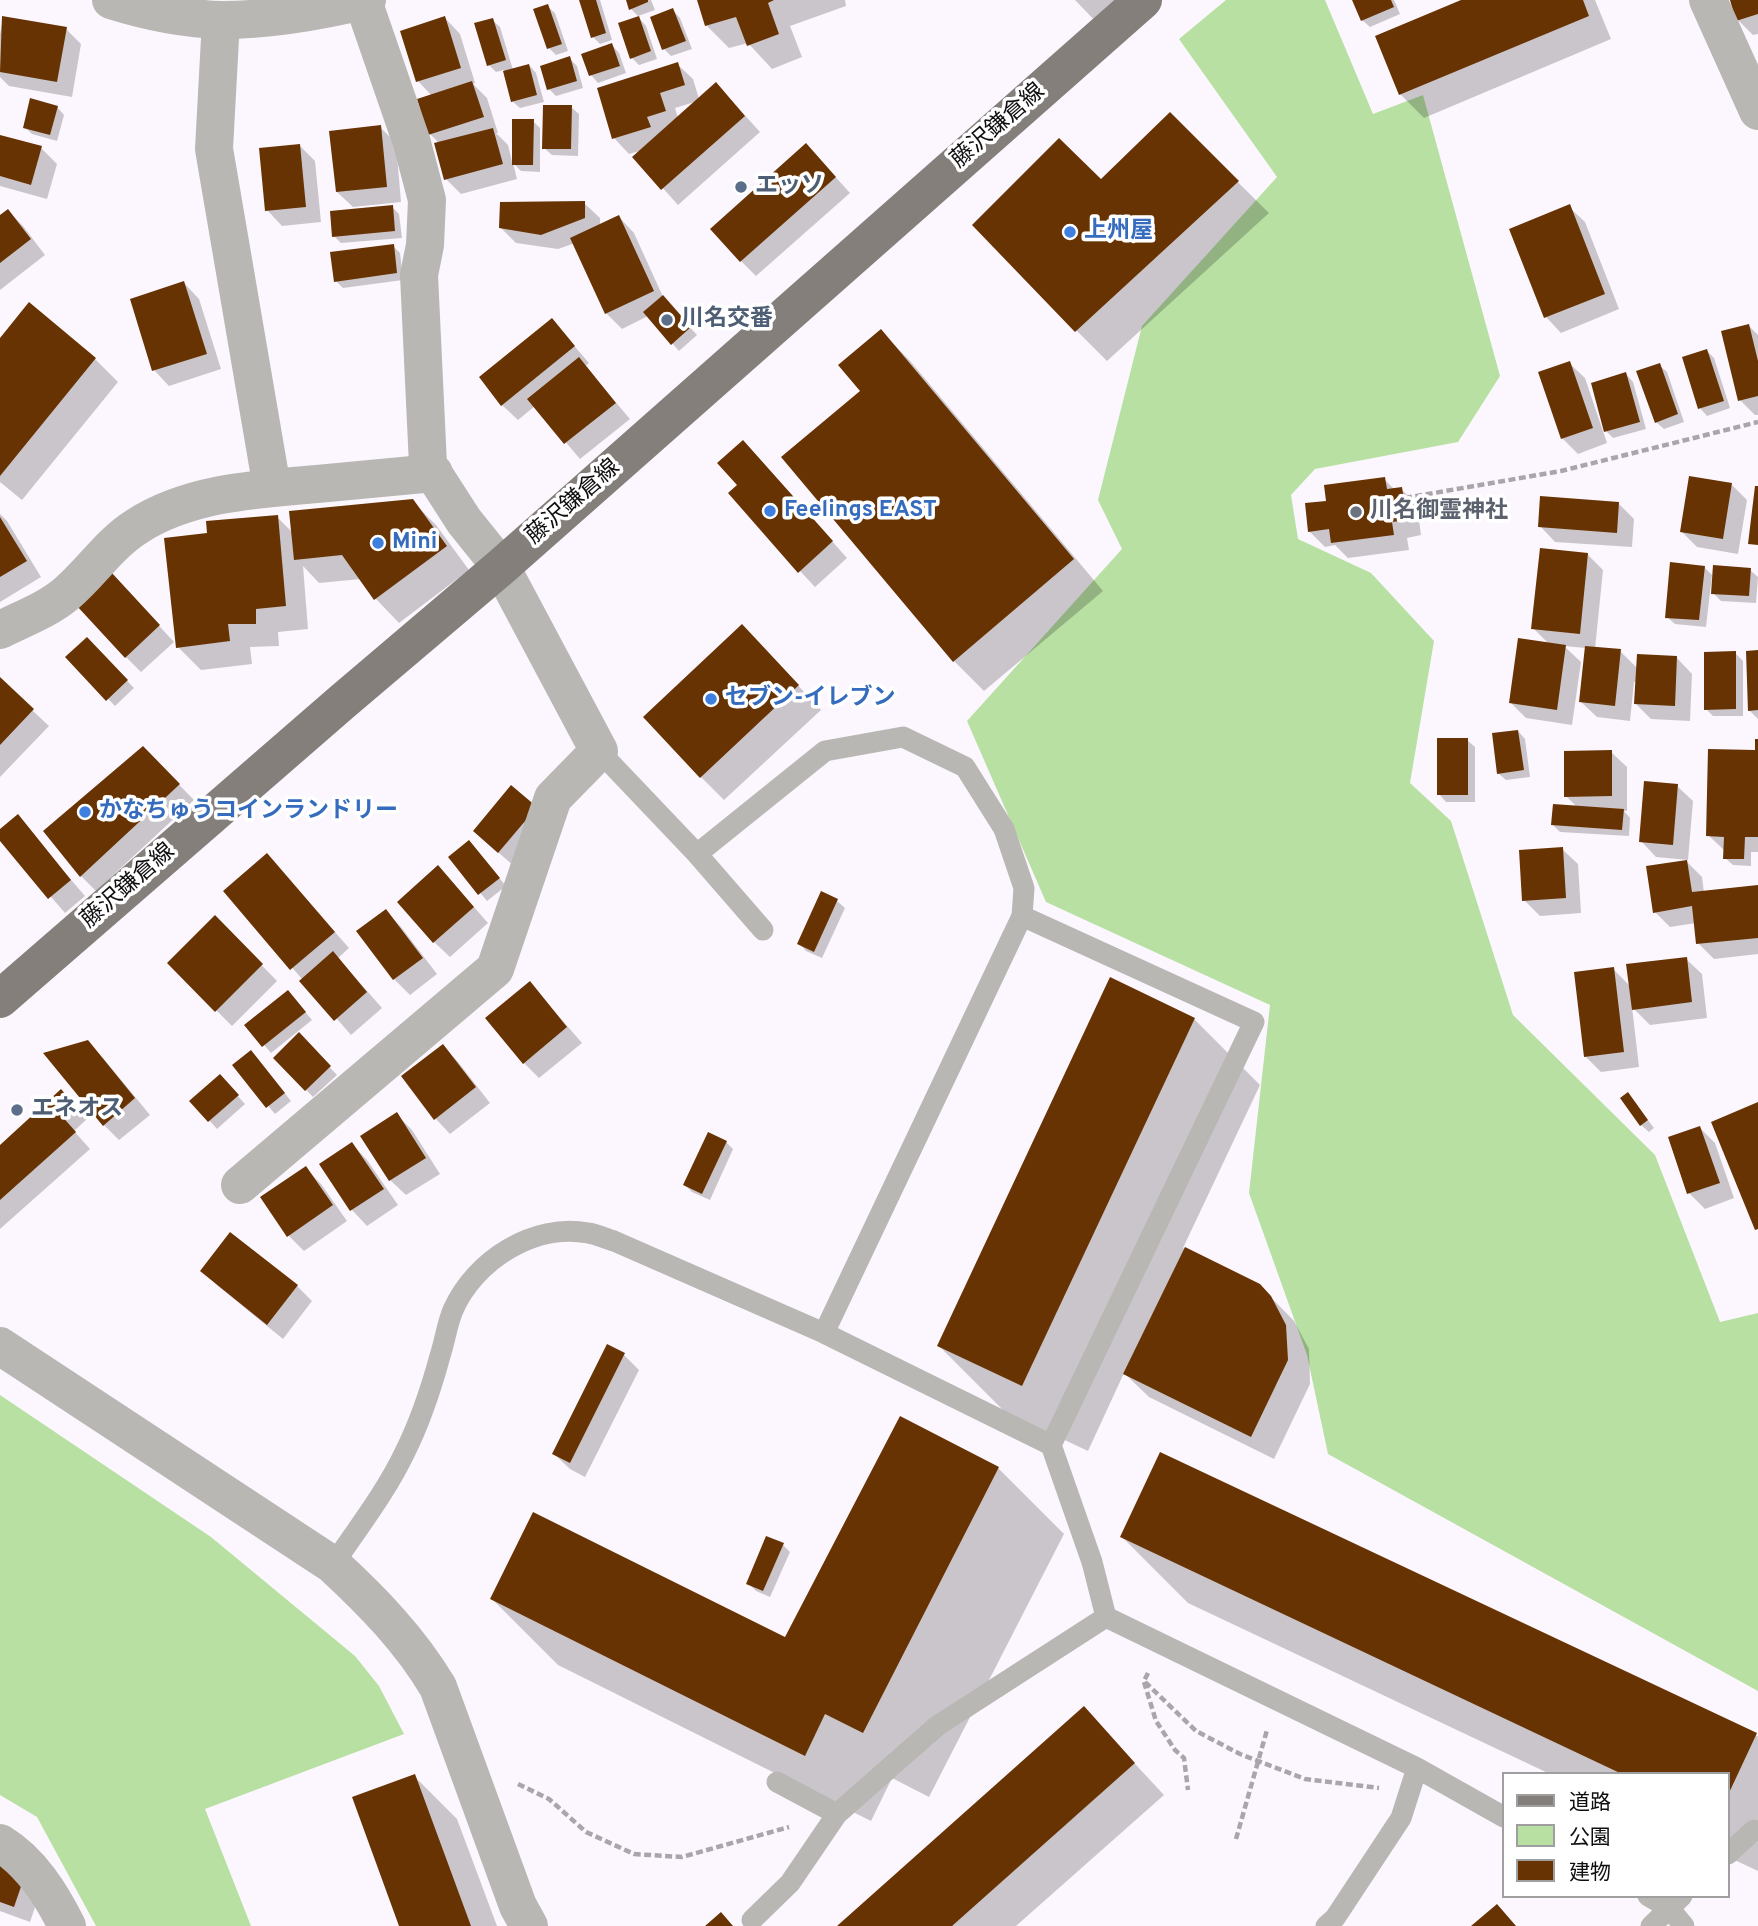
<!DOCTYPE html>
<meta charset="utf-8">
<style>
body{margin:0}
#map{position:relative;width:1758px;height:1926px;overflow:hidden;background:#fcf7fe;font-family:Overpass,"Noto Sans JP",sans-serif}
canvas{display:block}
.legend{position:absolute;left:1502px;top:1772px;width:228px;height:126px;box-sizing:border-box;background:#fff;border:2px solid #9f9f9f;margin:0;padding:9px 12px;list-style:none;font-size:21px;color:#100e10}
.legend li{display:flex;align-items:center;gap:14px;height:35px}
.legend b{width:35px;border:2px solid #9f9f9f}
</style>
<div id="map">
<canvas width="1758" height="1926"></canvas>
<ul class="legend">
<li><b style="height:9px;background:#847f7b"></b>道路</li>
<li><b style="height:19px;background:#b7e0a2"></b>公園</li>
<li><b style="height:19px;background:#683302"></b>建物</li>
</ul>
</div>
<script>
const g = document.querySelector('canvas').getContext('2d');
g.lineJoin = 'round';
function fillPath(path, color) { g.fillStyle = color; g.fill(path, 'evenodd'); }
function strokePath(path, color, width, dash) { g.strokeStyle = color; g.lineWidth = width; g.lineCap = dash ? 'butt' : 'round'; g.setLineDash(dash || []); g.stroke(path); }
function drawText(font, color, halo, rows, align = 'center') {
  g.font = font + ' Overpass,"Noto Sans JP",sans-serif'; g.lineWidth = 7; g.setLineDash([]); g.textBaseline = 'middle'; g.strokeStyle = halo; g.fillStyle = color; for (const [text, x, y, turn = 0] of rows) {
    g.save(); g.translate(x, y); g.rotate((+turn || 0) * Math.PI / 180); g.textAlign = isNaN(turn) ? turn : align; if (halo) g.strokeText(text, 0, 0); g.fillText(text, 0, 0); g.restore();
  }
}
fillPath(new Path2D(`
 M1226,0H1325L1373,114L1423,95L1500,376L1458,442L1315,469L1291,495L1298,539L1371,573L1434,641L1410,783L1451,821L1513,1015L1655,1155L1720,1322L1758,1313V1691L1328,1454L1307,1355L1249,1193L1270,1005L1046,902L967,721L1122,549L1098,500L1142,326L1277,177L1179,39Z
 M0,1395L211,1537L355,1656L379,1686L404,1734L205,1809L251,1926H96L37,1817L0,1795Z`), '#b7e0a2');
fillPath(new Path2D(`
 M581,0H600L612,40L600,44L593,37Z
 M628,0H651L655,10L638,16L631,9Z
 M699,0H845L846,6L790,26L802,57L772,69L748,43L729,48L706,25Z
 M1075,0H1135L1102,28Z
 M1354,0H1394L1400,14L1370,27L1362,20Z
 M1465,0H1595L1611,39L1424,118L1400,94Z
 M1732,0H1758V34L1753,35L1738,20Z
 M547,6L555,13L568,51L556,55L549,48Z
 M673,10L680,18L692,49L671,56L664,49Z
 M3,18L66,29L81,44L72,97L9,86L0,77V34Z
 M445,18L460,34L475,83L473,84L487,98L498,133H496L508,145L512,162L533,121L540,128V172L521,171L513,163L517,179L461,194L446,179L439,143L430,134L432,96L418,81Z
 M639,18L646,26L657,59L639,65L632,58Z
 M492,20L500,27L513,70L529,65L536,73L544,102L520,108L512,101L504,70L496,72L489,65Z
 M612,45L619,53L626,73L598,83L591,75Z
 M569,58L577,66L583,88L556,96L549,89Z
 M677,64L693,79L699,99L731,100L760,132L678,205L635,157L643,150L629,154L614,138L599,89ZM698,101L678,118L675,108Z
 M57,107L64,115L57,141L32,134L25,127Z
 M571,107L579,114L578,156L552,155L544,148Z
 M1170,115L1269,213L1107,361L1076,330L1101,181Z
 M380,127L396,143L401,202L353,207L337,192Z
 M0,137L41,148L57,164L47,199L0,186Z
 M299,145L315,161L321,222L282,226L267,210Z
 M821,161L850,193L756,276L741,261Z
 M584,203L600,218V226L619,217L634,233L664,299L697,335L679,351L648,316L622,329L606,313L575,243L558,249L516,243L501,228Z
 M392,207L399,214L402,238L341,243L334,236Z
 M1569,207L1585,222L1619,309L1561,333L1546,317Z
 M8,211L23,226L45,255L0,290V217Z
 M393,246L400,253L403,280L343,288L336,281Z
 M184,283L199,299L221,369L169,386L154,370Z
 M552,320L589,363L585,366L630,419L580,459L535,406L518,420L502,405Z
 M1749,326L1758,335V415H1755L1740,400Z
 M881,331L911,362L1103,591L984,691L954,661L862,391Z
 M0,341L95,359L118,382L22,500L0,482Z
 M1707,351L1714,358L1730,408L1707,416L1700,408Z
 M1569,363L1585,378L1607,443L1578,454L1562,438Z
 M1659,365L1667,372L1684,422L1664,429L1656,422Z
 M1626,374L1633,382L1646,429L1613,438L1604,429Z
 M758,458L847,558L815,587L800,571L740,485Z
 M1384,479L1395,490L1401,489L1417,504L1421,535L1407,538L1409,550L1348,558L1335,545L1325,547L1309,531L1328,502Z
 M1732,485L1747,500L1738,554L1697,547L1681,531Z
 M412,501L436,525L469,570L399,623L376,599L361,579L319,583L303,566L308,629L278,632L279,646L250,647L252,664L201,670L178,647L209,535L277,517L293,533Z
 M1618,503L1634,519L1632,547L1555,542L1540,526Z
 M0,514L7,521L41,577L0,602Z
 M1587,554L1603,570L1595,649L1620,651L1638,669L1677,658L1692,674L1690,721L1651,719L1636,704L1637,682H1634L1630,721L1597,717L1581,702L1586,648L1564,646L1581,662L1572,725L1526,718L1511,703L1549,644L1533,628Z
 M1704,567L1712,575L1706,627L1675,624L1667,617Z
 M1750,570L1758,577L1756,603L1721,601L1713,593Z
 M126,590L174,642L141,672L126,657Z
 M87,639L134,688L115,706L68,657Z
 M765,650L821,710L724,800L701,777Z
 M1758,652V719L1749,710Z
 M1735,653L1743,661V716H1713L1706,709Z
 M0,680L49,726L0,777Z
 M1518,731L1525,739L1530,777L1506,780L1498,773Z
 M1467,740L1475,747V802H1446L1439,794Z
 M1758,741V852H1751V866L1733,865L1725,858V851L1708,835L1757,752Z
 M143,748L194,800L96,891L81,876Z
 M1611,752L1627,767V811H1624L1630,818L1629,836L1560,832L1553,825L1578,808L1566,796Z
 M1677,786L1693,801L1688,860L1656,857L1641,841Z
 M512,788L551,824L515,867L491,846Z
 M17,817L85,896L65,913L0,838V831Z
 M1562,849L1578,864L1581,913L1540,916L1524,900Z
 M476,850L506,886L487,901L451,858Z
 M267,855L349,948L338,958L382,1008L351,1035L226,892Z
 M1686,861L1702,877L1704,893L1758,887V954L1714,959L1698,943L1696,923L1670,927L1655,912Z
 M453,883L488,923L450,957L434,942Z
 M821,894L837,901L845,908L822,958L806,951L799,943Z
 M386,911L401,927L437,974L410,995L394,979L359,931Z
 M215,917L277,981L232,1026L169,963Z
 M1686,959L1702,974L1707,1018L1650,1025L1632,1007L1639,1067L1601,1072L1586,1057L1613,969L1631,987Z
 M530,983L582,1043L539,1078L524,1063Z
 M295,1000L312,1020L271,1053L247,1025Z
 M1194,1019L1260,1085L1183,1248L1259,1285L1294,1321L1309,1349L1310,1384L1274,1459L1149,1397L1124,1373L1088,1451L1005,1412L939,1346Z
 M299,1035L337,1075L313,1097L275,1058Z
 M87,1042L103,1058L150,1115L119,1140L104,1125Z
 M443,1046L458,1062L490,1103L450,1134L435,1118Z
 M258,1060L291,1101L275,1114L235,1066Z
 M227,1084L245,1104L217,1129L192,1101Z
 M61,1092L87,1119L74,1131L90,1149L0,1229V1147Z
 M1628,1094L1654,1128L1649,1132L1641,1125Z
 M397,1115L412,1130L440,1174L406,1195L390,1180Z
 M1700,1128L1715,1143L1734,1198L1705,1209L1689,1193Z
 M726,1142L733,1149L710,1200L692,1192L685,1185Z
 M352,1144L367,1160L398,1205L367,1226L352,1210L321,1165Z
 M305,1168L321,1184L347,1221L304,1251L289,1236Z
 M202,1271L297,1286L312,1301L283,1339L218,1286Z
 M624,1355L639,1370L585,1477L570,1469L554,1454Z
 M998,1468L1064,1534L929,1797L892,1778L871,1821L558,1665L492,1599L786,1640Z
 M1122,1537L1756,1735L1758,1737V1871L1728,1857V1774H1550L1188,1603Z
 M783,1545L790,1552L770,1597L756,1591L748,1583Z
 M1084,1709L1164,1795L1016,1926H839Z
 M414,1776L457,1819L497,1926H401Z
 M0,1867L40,1892L30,1922L0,1911Z`), '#0003');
fillPath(new Path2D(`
 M579,0H596L606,33L591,38Z
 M626,0H648V2L629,10Z
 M697,0H774L768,3L779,34L747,46L736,17L705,26Z
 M1352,0H1391L1394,7L1361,21Z
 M1461,0H1583L1589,16L1399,95L1375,36Z
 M1730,0H1758V14L1736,21Z
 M548,4L562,44L547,49L533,9Z
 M673,8L686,41L662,50L650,17Z
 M2,16L67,27L57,82L0,72Z
 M445,16L461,68L416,82L400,31Z
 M639,16L651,51L630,59L618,23Z
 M493,18L506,60L487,66L474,23Z
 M612,43L620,66L589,76L581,54Z
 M570,56L577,81L547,90L540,66Z
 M678,62L685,85L660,93L666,111L647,117L651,127L612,139L597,88Z
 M529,64L537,95L511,102L503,71Z
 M472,81L484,117L428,135L417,99Z
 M716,82L745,116L661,190L632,157Z
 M30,98L58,106L50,135L23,128Z
 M543,105H572L571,149H542Z
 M1170,112L1239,181L1075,332L972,225L1059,138L1101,179Z
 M512,119H534L533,165H512Z
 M381,125L387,187L336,192L329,131Z
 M493,128L503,164L444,180L434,143Z
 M0,135L42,146L31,185L0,176Z
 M806,143L836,177L740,262L710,229Z
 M300,144L306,207L265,211L259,148Z
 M585,201V218L541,235L499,228L500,202Z
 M1570,204L1605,294L1544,318L1509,229Z
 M393,205L395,231L332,237L330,211Z
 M8,209L31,239L0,263V215Z
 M619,215L654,291L605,314L570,238Z
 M394,244L397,273L334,282L330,252Z
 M184,281L207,354L152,371L130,299Z
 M663,295L691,327L671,345L643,312Z
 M29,302L96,358L0,476V338Z
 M552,318L575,346L501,406L479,377Z
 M1749,324L1758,361V396L1738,401L1721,331Z
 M881,329L1074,559L953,662L781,457L860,391L838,365Z
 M1707,349L1724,401L1698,409L1682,357Z
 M579,357L616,403L564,444L527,399Z
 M1570,361L1593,428L1561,439L1538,372Z
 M1660,363L1678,414L1655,423L1636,371Z
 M1626,372L1640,422L1604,432L1591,383Z
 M743,440L833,541L798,573L728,493L737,485L717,463Z
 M1689,476L1732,483L1723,539L1680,532Z
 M1385,477L1387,489L1402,487L1407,520L1392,522L1394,535L1331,543L1329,529L1308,532L1305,503L1326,501L1324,485Z
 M1755,486H1758V545L1748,544Z
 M1540,496L1619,502L1617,533L1538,527Z
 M413,499L447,546L374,600L342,555L294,560L289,511Z
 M278,515L286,606L256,609V624H228L230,641L176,648L164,538L207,533L206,521Z
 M0,517L27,561L0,577Z
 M1540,548L1588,553L1580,634L1531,629Z
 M1670,562L1705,566L1699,620L1665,618Z
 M1713,565L1751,568L1749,596L1711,594Z
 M111,572L160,625L125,658L76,605Z
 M742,624L799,685L700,778L643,717Z
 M87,637L128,680L106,701L65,657Z
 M1518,638L1566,645L1557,710L1509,703Z
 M1585,646L1621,649L1615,706L1579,702Z
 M1758,650V710L1748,711L1746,651Z
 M1736,651V709L1704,710V652Z
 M1637,654L1677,656L1675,706L1634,704Z
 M0,677L34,709L0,745Z
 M1518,730L1524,770L1497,774L1492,733Z
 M1437,738H1468V795H1437Z
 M1755,739H1758V837H1745L1744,859H1723L1724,837L1706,836L1708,749L1755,750Z
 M143,746L180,784L80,877L43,831Z
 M1612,750V796L1564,797V751Z
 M1644,781L1678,784L1673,845L1639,842Z
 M511,785L537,807L498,853L473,831Z
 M1553,804L1624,809L1622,830L1551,825Z
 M18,814L71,880L48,899L0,841V829Z
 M469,840L500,878L478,895L448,857Z
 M1563,847L1566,898L1522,901L1519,850Z
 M267,853L335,932L290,970L223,891Z
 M1687,860L1692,892L1758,885V938L1696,944L1692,906L1653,913L1646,866Z
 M438,865L474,907L433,943L397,902Z
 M821,891L838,899L814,952L797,944Z
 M386,909L423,958L393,980L356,931Z
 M215,915L263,964L215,1012L167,963Z
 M333,951L367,992L334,1021L299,981Z
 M1687,957L1692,1002L1632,1010L1626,964Z
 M1614,967L1624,1052L1584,1057L1574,972Z
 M1110,977L1195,1018L1022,1386L937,1346Z
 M530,981L567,1027L523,1064L485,1018Z
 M288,990L306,1012L262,1047L244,1025Z
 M299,1032L331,1066L305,1091L273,1058Z
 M88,1040L135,1098L103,1126L43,1053Z
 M443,1044L476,1087L434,1120L401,1076Z
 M251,1050L285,1093L266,1108L232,1065Z
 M220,1074L239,1095L208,1122L189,1101Z
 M61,1089L73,1103L60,1114L76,1132L0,1200V1145Z
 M1628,1092L1648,1120L1640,1126L1620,1098Z
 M1758,1102V1229L1755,1230L1711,1122Z
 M397,1112L426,1158L389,1181L360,1136Z
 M1700,1126L1720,1183L1687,1194L1668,1137Z
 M708,1132L727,1141L702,1194L683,1185Z
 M352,1142L384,1189L350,1211L319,1164Z
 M306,1166L333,1205L287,1237L260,1197Z
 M230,1232L298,1285L267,1325L200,1271Z
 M1185,1247L1260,1284L1271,1296L1286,1325L1288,1360L1251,1437L1123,1374Z
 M607,1344L625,1353L570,1463L552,1454Z
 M900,1416L999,1467L863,1733L825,1714L805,1756L490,1599L533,1512L785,1637Z
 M1160,1452L1757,1733L1728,1795V1774H1622L1120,1537Z
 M766,1536L784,1543L763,1591L746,1584Z
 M1084,1706L1135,1763L952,1926H837Z
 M415,1774L471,1926H399L352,1797Z
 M0,1865L25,1875L14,1907L0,1902Z
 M1497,1904L1516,1926H1471Z
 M721,1912L733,1926H705Z`), '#683302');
strokePath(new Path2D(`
 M1405,498L1561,471L1758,422
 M1148,1673L1144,1681L1196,1731L1240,1754L1305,1779L1379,1788
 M1144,1682L1156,1721L1175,1750L1184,1758L1188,1790
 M518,1784L549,1799L586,1832L634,1854L682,1857L789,1827
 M1236,1839L1267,1730`), '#a9a5ab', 4.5, [7, 3.5]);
strokePath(new Path2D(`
 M599,751L697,854L763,930
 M697,854L825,751L903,737L965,767L1004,829L1024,888L1022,916L824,1333L1051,1445L1254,1022L1022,916
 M1051,1445L1092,1562L1106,1617L1417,1768L1504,1817
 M333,1565C358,1528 386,1492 405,1452C420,1422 431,1389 440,1356C445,1341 447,1324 453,1310C475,1260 534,1223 588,1233C597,1234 606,1239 614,1241L824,1333
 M777,1782L837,1814
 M1728,1854L1754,1830
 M1648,1896L1669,1908L1684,1926
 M752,1920L790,1883L837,1814L937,1726L1106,1617
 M1326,1926L1335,1918L1401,1818L1417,1768
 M1651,1926L1682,1896`), '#b9b7b4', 21);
strokePath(new Path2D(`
 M111,0C146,11 185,19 222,20C269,20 321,11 367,0
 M1708,0L1758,111
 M221,20L214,149L272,488
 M0,630C22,619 47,610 66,594C91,573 108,545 136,527C188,493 256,489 317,484C356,480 395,477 434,473
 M240,1185L495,969L553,798L599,751L501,567L464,521L428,465L419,275L425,245L427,200L412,143L363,1
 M0,1346L333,1565C373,1602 410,1640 438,1687L518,1906L529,1926
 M0,1843C31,1862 51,1894 67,1926`), '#b9b7b4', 38);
strokePath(new Path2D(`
 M0,999L342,702L501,567L1143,0`), '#847f7b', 38);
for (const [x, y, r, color] of [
 [741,187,7,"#5c6f8a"],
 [1070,232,7,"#3f7fe0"],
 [667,320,7,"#5c6f8a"],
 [770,511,7,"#3f7fe0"],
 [1356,512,7,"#6b7280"],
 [378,543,7,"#3f7fe0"],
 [711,699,7,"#3f7fe0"],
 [85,812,7,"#3f7fe0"],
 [17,1110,7,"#5c6f8a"]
]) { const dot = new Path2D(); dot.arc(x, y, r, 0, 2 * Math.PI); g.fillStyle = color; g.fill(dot); strokePath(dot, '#fff', 2.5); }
drawText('23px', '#100e10', '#fff', [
 ["藤沢鎌倉線",999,127,-41],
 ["藤沢鎌倉線",574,503,-41],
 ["藤沢鎌倉線",129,887,-41]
]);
drawText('bold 23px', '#4e5e75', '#fff', [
 ["エッソ",755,187],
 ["川名交番",681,320],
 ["エネオス",31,1110]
], 'left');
drawText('bold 23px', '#366cbe', '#fff', [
 ["上州屋",1084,232],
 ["Feelings EAST",784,511],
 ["Mini",392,543],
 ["セブン-イレブン",725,699],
 ["かなちゅうコインランドリー",99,812]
], 'left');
drawText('bold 23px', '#5b616d', '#fff', [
 ["川名御霊神社",1370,512]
], 'left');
</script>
